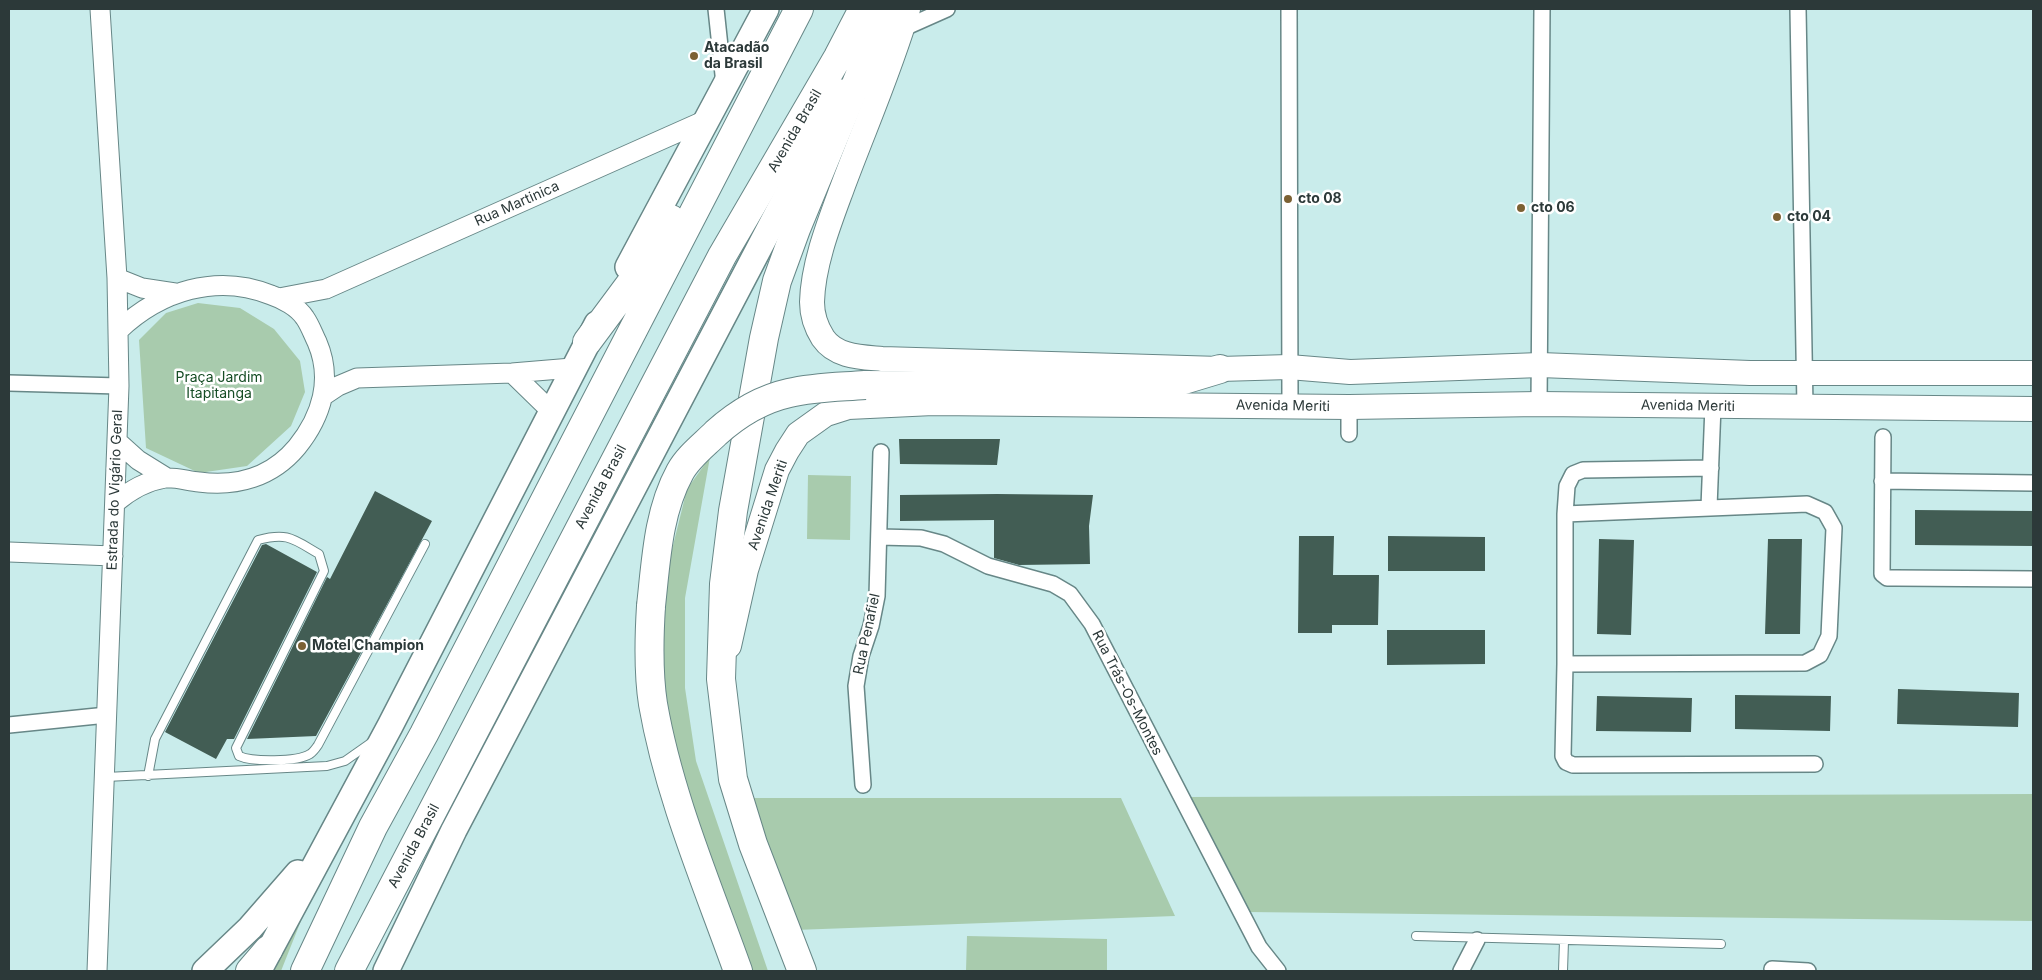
<!DOCTYPE html>
<meta charset="utf-8">
<style>
body{margin:0}
#map{position:relative;width:2042px;height:980px;overflow:hidden;background:#c9eceb;font-family:Inter,sans-serif}
canvas{display:block}
.frame{position:absolute;inset:0;border:10px solid #2c3939;pointer-events:none}
</style>
<div id="map">
<canvas width="2042" height="980"></canvas>
<div class="frame"></div>
</div>
<script>
const g = document.querySelector('canvas').getContext('2d');
g.lineJoin = 'round';
function fillPath(path, color) { g.fillStyle = color; g.fill(path, 'evenodd'); }
function strokePath(path, color, width, dash) { g.strokeStyle = color; g.lineWidth = width; g.lineCap = dash ? 'butt' : 'round'; g.setLineDash(dash || []); g.stroke(path); }
function drawText(font, color, halo, rows, align = 'center') {
  g.font = font + ' Inter,sans-serif'; g.lineWidth = 5; g.setLineDash([]); g.textBaseline = 'middle'; g.strokeStyle = halo; g.fillStyle = color; for (const [text, x, y, turn = 0] of rows) {
    g.save(); g.translate(x, y); g.rotate((+turn || 0) * Math.PI / 180); g.textAlign = isNaN(turn) ? turn : align; if (halo) g.strokeText(text, 0, 0); g.fillText(text, 0, 0); g.restore();
  }
}
fillPath(new Path2D(`
 M198,303L240,308L274,329L300,361L305,392L291,426L247,466L199,473L146,448L139,340L166,313Z
 M710,457L685,598V688L696,761L768,971H744L662,732L657,610L687,489Z
 M808,475L851,476L850,540L807,539Z
 M2033,794V921L1247,912L1186,797Z
 M741,798H1121L1175,916L795,930Z
 M320,873L281,971H274Z
 M967,936L1107,939V971H966Z`), '#a8cbad');
fillPath(new Path2D(`
 M899,439H1000L997,465L900,464Z
 M375,491L432,521L316,736L247,739L327,577L330,579Z
 M997,494L1093,495L1089,526L1090,564L1019,565L994,558V520L900,521V495Z
 M1915,510L2033,511V546L1915,545Z
 M1299,536H1334L1333,575H1379L1378,625H1332V633H1298Z
 M1388,536L1485,537V571H1388Z
 M1599,539L1634,540L1631,635L1597,634Z
 M1768,539H1802L1800,634H1765Z
 M266,544L317,572L234,739H227L216,759L165,732L262,545Z
 M1387,630H1485V664L1387,665Z
 M1898,689L2019,693L2018,727L1897,724Z
 M1735,695L1831,696L1830,731L1735,729Z
 M1597,696L1692,698L1691,732L1596,731Z`), '#425d54');
const service = new Path2D(`
 M148,776L155,739L258,540C288,532 293,539 319,554L324,571L236,748L239,756C252,762 297,762 310,754C313,752 316,748 318,745L425,544
 M106,777L327,766L345,761L372,742
 M1416,936L1721,944
 M1563,971L1564,941`);
const minor = new Path2D(`
 M716,9L724,84
 M1289,9L1290,406
 M1798,9L1805,407
 M902,29L947,9
 M9,383L119,386
 M1539,404L1542,9
 M1349,407V434
 M1883,437L1882,574L1887,578H1896L2033,579
 M1882,481L2033,483
 M1807,504L1825,512L1834,528L1829,636L1820,655L1805,663L1565,664V514Z
 M1709,507L1713,406
 M1565,514L1567,486L1573,474L1583,470L1711,468
 M879,537L921,538L944,544L988,566L1053,584L1070,594L1092,624L1259,947L1278,971
 M1565,664L1563,756L1566,762L1573,765L1815,764
 M9,725L107,715
 M863,785L856,686L861,656L871,626L877,596L881,452
 M1772,969L1808,971
 M1461,971L1477,940`);
const tertiary = new Path2D(`
 M117,278L142,288L175,293
 M279,298L326,289L708,119
 M512,373L551,411
 M323,396L338,386L357,378L512,373L572,368
 M118,442L138,460L167,478
 M115,503C129,491 146,481 165,478C176,477 188,481 199,482C237,487 272,477 297,447C322,416 333,379 317,342C313,334 310,325 305,318C298,307 283,299 271,295C217,273 160,291 119,330
 M9,552L113,556
 M97,971L119,386L117,278L100,9`);
const primary = new Path2D(`
 M908,9C890,71 863,131 841,191C828,226 813,265 812,302C812,315 816,327 823,338C836,357 861,357 882,359L1220,369L1289,367L1350,372L1540,365L1750,373H2033
 M729,646L746,570L777,470L787,451L798,434L826,414L848,407L933,403L1349,407L1539,404L2033,409`);
const trunk = new Path2D(`
 M628,267L766,9
 M260,968L390,726L597,324
 M205,971L250,928L298,873
 M386,971L454,830L841,92`);
const motorway = new Path2D(`
 M587,342L639,272L671,219
 M865,385L1134,387L1167,385L1220,369
 M651,606C649,638 648,672 653,704C669,796 707,884 738,971
 M250,971L268,950
 M305,971L373,827L424,734L799,9
 M349,971L722,256L838,57L863,9
 M802,971L753,844L733,779L721,679L724,584L733,511L764,338L777,281L796,229L887,9`);
strokePath(service, '#678787', 10);
strokePath(minor, '#678787', 18);
strokePath(tertiary, '#678787', 21);
strokePath(primary, '#678787', 26);
strokePath(trunk, '#678787', 28);
strokePath(motorway, '#678787', 30);
strokePath(service, '#fff', 8);
strokePath(minor, '#fff', 15);
strokePath(tertiary, '#fff', 19);
strokePath(primary, '#fff', 24);
strokePath(trunk, '#fff', 25);
strokePath(motorway, '#fff', 28);
const motorwayBridge = new Path2D(`
 M651,606C656,561 658,512 680,472C688,457 704,445 716,433C736,415 762,399 789,393C814,387 840,387 865,385`);
strokePath(motorwayBridge, '#678787', 30, []);
strokePath(motorwayBridge, '#fff', 28);
for (const [x, y, r, color] of [
 [694,56,5,"#7c6133"],
 [1288,199,5,"#7c6133"],
 [1521,208,5,"#7c6133"],
 [1777,217,5,"#7c6133"],
 [302,646,5,"#7c6133"]
]) { const dot = new Path2D(); dot.arc(x, y, r, 0, 2 * Math.PI); g.fillStyle = color; g.fill(dot); strokePath(dot, '#fff', 2); }
drawText('bold 14px', '#2c3939', '#fff', [
 ["Atacadão",704,48],
 ["da Brasil",704,64],
 ["cto 08",1298,199],
 ["cto 06",1531,208],
 ["cto 04",1787,217],
 ["Motel Champion",312,646]
], 'left');
drawText('14px', '#2c3939', '#fff', [
 ["Avenida Brasil",795,131,-60],
 ["Rua Martinica",517,204,-24],
 ["Avenida Meriti",1283,406,1],
 ["Avenida Meriti",1688,406,1],
 ["Avenida Brasil",601,487,-62],
 ["Estrada do Vigário Geral",115,490,-88],
 ["Avenida Meriti",768,505,-71],
 ["Rua Penafiel",867,634,-78],
 ["Rua Trás-Os-Montes",1127,693,63],
 ["Avenida Brasil",414,846,-62]
]);
drawText('14px', '#164d25', '#fff', [
 ["Praça Jardim",219,378],
 ["Itapitanga",219,394]
]);
</script>
